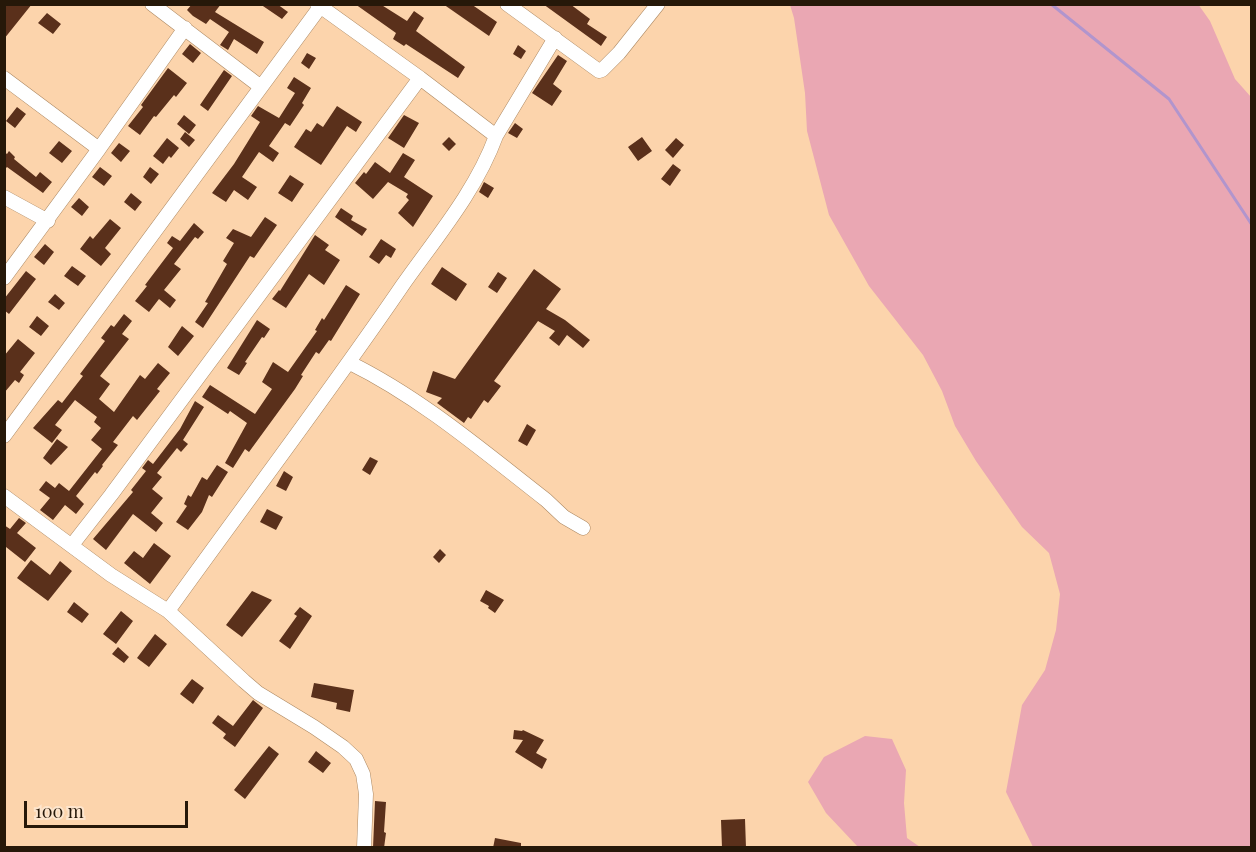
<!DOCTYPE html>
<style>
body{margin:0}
#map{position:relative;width:1256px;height:852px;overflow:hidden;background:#fcd4ac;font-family:"Playfair Display",serif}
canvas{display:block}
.frame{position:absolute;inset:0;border:6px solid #261809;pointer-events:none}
.scale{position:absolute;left:24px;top:801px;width:164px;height:27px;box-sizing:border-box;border:3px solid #261809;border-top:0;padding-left:8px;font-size:18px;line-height:21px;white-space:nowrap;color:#261809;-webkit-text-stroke:4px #fde5cd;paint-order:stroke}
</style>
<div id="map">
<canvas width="1256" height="852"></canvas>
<div class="frame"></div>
<div class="scale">100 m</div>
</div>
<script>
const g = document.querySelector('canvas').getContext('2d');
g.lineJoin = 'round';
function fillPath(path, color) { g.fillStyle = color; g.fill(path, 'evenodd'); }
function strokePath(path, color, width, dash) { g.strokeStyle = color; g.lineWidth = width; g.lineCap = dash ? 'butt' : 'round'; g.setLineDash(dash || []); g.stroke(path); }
fillPath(new Path2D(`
 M1198,4L1210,21L1235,79L1251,97V847H1033L1006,792L1022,705L1045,670L1056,630L1060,594L1049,553L1022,527L976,461L955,426L942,391L923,355L869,286L829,215L807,131L805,93L794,18L790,5Z
 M865,736L892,739L906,770L904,803L907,838L920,847H858L826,813L808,782L824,757Z`), '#eaa7b3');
strokePath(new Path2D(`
 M1051,4L1169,99L1252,225`), '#b195cd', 3);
fillPath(new Path2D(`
 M4,4H32L4,39Z
 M192,4H221L215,12L264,42L257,54L234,39L228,50L220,45L229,32L210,19L206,24L193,16L187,10Z
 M260,4H277L288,12L282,19Z
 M355,4H380L407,21L414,11L424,18L416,31L465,67L458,78L406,44L404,46L393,39L396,33Z
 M443,4H471L497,22L489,36Z
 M543,4H570L590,19L587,24L607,37L601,46Z
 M47,13L61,24L53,34L38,23Z
 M190,44L201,53L193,63L182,54Z
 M518,45L526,51L521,59L513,54Z
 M307,53L316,58L309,69L301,63Z
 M558,55L567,61L553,84L562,91L552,106L532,93Z
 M168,68L187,83L176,97L174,95L156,117L154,116L140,135L128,126L143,107L141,105Z
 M224,70L232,76L208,111L200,105Z
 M294,77L311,88L302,103L304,105L290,126L285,123L269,146L279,153L273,162L259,152L242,177L257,187L248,200L234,190L226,202L212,193L234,164L260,122L251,116L258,106L279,118L295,93L287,88Z
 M337,106L362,122L356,132L347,126L321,165L294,147L306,129L311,132L317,123L323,127Z
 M17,107L26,114L15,128L6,121Z
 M184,115L196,125L189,134L177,124Z
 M404,115L419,123L404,148L388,138Z
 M515,123L523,129L517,138L508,133Z
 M185,132L195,140L189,147L180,139Z
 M449,137L456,144L449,151L442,144Z
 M642,137L652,151L638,161L628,147Z
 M167,138L179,148L171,158L169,156L163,164L153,156Z
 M676,138L684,145L673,158L665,150Z
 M59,141L72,151L62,163L49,153Z
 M119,143L130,151L121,162L111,153Z
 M9,151L15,157L14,159L36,177L40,172L52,182L43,193L7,167L4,170V152L7,154Z
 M403,153L415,160L404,177L433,196L413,227L398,213L409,200L406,197L408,194L388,182L373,199L355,183L364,172L366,174L375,162L390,173Z
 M673,164L681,170L670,186L661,179Z
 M100,167L112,176L104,186L92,177Z
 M150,167L159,174L151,184L143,177Z
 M290,175L304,184L292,202L278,193Z
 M484,182L494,188L488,198L479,192Z
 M131,193L142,202L135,211L124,202Z
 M79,198L89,207L82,216L71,207Z
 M341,208L353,216L351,220L367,229L362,236L335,217Z
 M265,217L277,225L254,258L250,256L203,328L195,322L208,303L205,302L227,264L223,261L234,243L226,238L233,229L251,237Z
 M110,219L121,228L105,248L111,254L101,266L80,249L90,236L93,239Z
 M194,223L204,232L198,239L195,237L174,264L181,269L164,290L176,300L170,308L159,299L149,312L135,301L147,286L145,285L173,248L167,243L172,236L180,241Z
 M315,235L329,245L325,250L340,260L324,285L309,274L286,308L272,299L279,290L280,291Z
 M381,239L396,249L391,258L386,255L379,264L369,257Z
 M45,244L54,252L44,265L34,257Z
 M72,266L86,276L78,286L64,276Z
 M442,267L467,284L456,301L431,284Z
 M534,269L561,289L546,309L565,320L590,340L583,348L567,335L559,346L549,338L555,331L538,321L494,381L501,386L488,403L484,400L471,419L468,417L464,423L437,403L442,398L426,392L433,371L455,379Z
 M26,271L36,279L9,314L4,310V299Z
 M498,272L507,278L497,293L488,287Z
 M346,285L360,294L331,341L329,340L319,354L316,352L301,375L303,376L295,389L249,452L245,449L233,468L225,463L247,423L230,411L228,414L202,397L210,385L255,414L272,389L262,382L273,362L288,372L317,331L315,330L322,318L324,320Z
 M55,294L65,303L59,310L48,302Z
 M124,314L132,321L122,334L129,339L100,376L110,384L99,399L114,412L140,375L145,379L158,363L170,373L157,389L160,391L137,420L133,416L113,442L118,445L102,465L103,466L97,474L95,472L76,496L84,504L76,514L65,505L53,520L40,510L50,498L39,490L46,481L55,488L59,483L69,491L102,449L91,440L101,428L94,422L97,417L75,400L55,425L62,430L52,443L33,428L58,400L62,403L83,376L80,374L105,341L101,338L111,325L114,327Z
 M37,316L49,326L41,336L29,327Z
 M257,320L270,329L264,338L262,337L245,362L247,363L239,375L227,368Z
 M182,326L194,336L178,356L168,347Z
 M18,339L35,353L20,372L24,375L19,383L15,380L4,393V356Z
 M195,401L204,407L183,440L188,444L181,452L177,448L157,473L162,477L152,489L163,498L151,513L163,523L156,532L133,514L106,550L93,539L133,492L131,490L146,471L142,468L148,460L153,464L180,429Z
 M527,424L536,430L527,446L518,441Z
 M57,439L68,447L51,465L43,458Z
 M370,457L378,461L370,475L362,470Z
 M217,465L228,472L212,497L209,495L202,512L188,530L176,522L187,506L184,504L188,495L191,497L202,477L207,480Z
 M284,471L293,477L286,491L276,486Z
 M267,509L283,517L276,530L260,522Z
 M19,518L26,523L17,533L36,548L25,562L6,547L4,548V525L10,529Z
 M154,543L171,556L150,584L124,563L134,551L143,558Z
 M440,549L446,555L439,563L433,557Z
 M31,560L50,575L60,561L72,571L48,601L17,578Z
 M486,590L504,600L495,613L488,608L489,606L480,601Z
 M252,591L272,600L242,637L226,625Z
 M74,602L89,614L82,623L67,612Z
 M300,607L312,616L290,649L279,641L297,616L294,614Z
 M121,611L133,621L116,644L103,634Z
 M155,634L167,644L149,667L137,658Z
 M118,647L129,657L124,663L112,654Z
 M192,679L204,688L193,704L180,694Z
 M314,683L354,690L350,712L336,709L337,703L311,697Z
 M253,700L263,708L235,747L223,738L226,734L212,723L218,715L233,726Z
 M514,730L522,731L523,730L544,740L536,753L547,759L542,769L515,752L523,740L513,739Z
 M269,746L279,754L245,799L234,790Z
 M316,751L331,763L323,773L308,762Z
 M375,801L386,802L384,832L386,833L384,848H373Z
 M745,819L746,848H722L721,820Z
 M495,838L521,843V848H493Z`), '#5a301b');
const street = new Path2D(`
 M152,4L261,87
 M317,4L420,78L496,136
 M507,4L599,71L602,70L619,53L658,4
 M4,78L99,149L185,28
 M4,197L48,221
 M4,278L99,149
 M350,363C421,398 483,451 546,500L564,517L583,528
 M4,436L320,7
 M4,496L111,575L168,611L244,681L258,693L314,727L343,747L356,759L363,774L366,794L364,848
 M72,545L111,495L420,78
 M168,611C246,502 327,396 402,286C435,239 476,191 496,136L555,38`);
strokePath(street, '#ac8862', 15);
strokePath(street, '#fff', 14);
</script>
